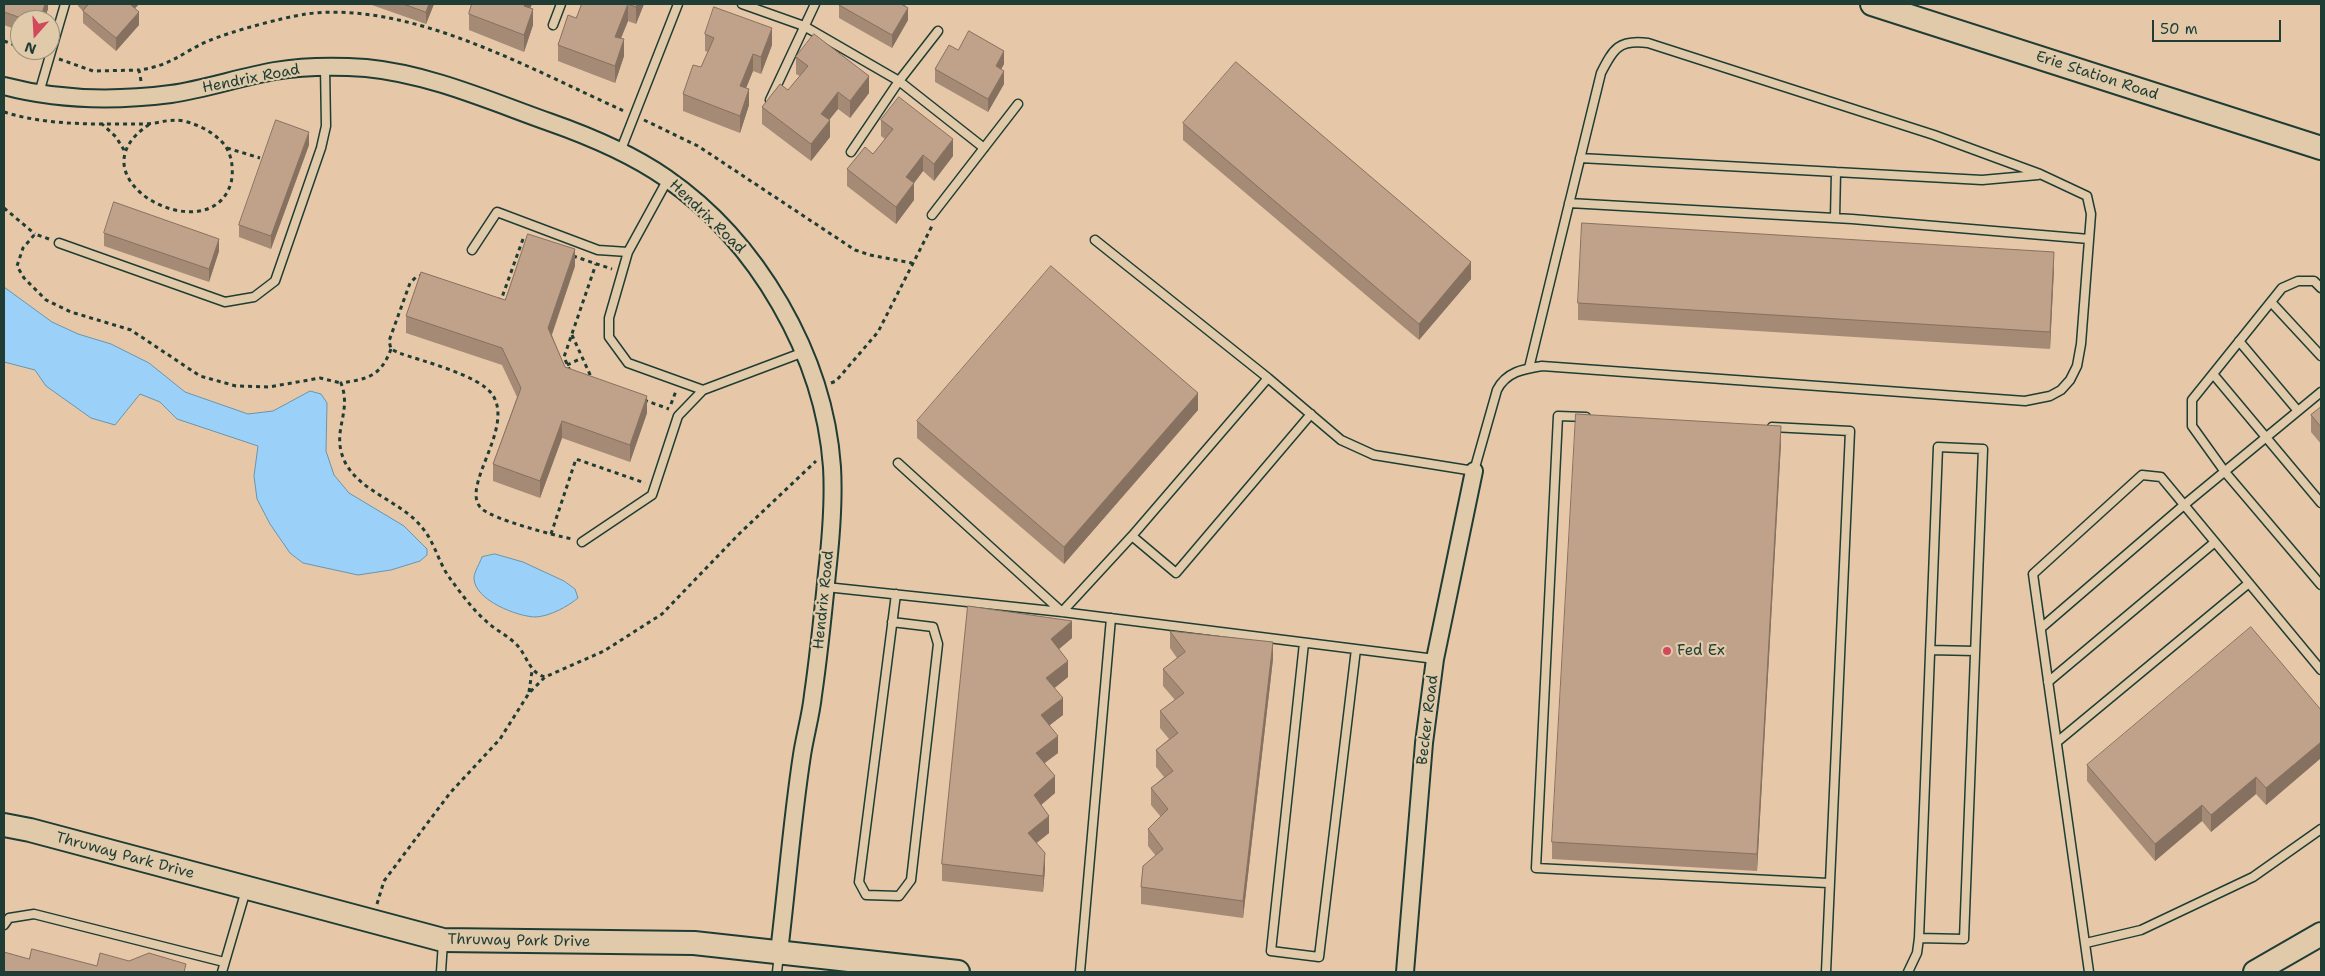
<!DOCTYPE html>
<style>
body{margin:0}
#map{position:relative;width:2325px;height:976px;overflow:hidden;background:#e6c7a8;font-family:"Shantell Sans",sans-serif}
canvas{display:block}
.frame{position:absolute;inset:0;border:5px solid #1f3d34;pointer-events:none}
.north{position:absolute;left:10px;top:10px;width:50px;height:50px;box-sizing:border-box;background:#e0caaa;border:1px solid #93927b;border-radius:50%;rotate:199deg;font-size:14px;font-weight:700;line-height:20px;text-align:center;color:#1f3d34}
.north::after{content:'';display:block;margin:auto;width:18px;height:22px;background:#d1495b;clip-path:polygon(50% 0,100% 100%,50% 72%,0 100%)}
.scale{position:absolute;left:2152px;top:20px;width:129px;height:22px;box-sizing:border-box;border:2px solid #1f3d34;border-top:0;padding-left:6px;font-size:15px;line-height:18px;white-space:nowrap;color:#1f3d34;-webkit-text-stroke:4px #e0caaa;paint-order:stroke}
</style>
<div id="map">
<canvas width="2325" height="976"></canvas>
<div class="frame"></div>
<div class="north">N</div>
<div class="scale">50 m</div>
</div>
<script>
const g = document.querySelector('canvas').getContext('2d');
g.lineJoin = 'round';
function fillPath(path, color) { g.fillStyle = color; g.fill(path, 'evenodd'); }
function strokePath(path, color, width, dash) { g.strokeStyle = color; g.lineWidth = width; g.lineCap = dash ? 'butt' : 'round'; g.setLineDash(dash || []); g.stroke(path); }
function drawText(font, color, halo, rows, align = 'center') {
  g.font = font + ' "Shantell Sans",sans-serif'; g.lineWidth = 4.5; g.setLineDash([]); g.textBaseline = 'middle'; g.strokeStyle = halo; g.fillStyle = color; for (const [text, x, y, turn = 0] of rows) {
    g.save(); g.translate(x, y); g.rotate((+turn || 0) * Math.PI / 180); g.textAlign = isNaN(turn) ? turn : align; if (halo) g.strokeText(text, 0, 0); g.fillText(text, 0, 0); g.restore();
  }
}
const water = new Path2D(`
 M4,287L52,322L78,334L111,344L149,363L185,392L248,414L273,411L310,391L321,394L327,403L326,451L334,475L349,493L404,526L427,549V555L420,561L391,570L358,575L303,563L290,553L270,524L257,499L254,476L258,446L177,419L160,402L140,394L115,425L91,418L46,386L35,370L4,362Z
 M495,554L523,562L564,581L575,589L578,598C567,607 550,616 536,617C518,617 474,600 474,578C474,572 480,563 482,557Z`);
fillPath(water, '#9bd0f9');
strokePath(water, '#6995aa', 1);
const service = new Path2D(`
 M742,4L804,26L899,81L984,148
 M553,25L561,4
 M39,93L65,4
 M770,100L815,4
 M620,152L678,4
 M851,152L899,81L938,31
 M1580,158L1982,180L2038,175
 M668,179L628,252L609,318V337L628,363L703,390
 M1569,203L1852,219L2089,239
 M932,215L1018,104
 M1835,218L1836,172
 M1095,240L1268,378L1341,440L1374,455L1474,471L1497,390C1506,372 1523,369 1542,366L2025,401L2050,396L2061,390L2070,380L2077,366L2081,344L2091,214L2087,196L2040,174L1934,135L1648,43C1619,39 1613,49 1601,73L1529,368
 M59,243L225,302L254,297L275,281L321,148L326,126L325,66
 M472,250L497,212L598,250L628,252
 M2321,288L2314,281H2298L2282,288L2192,400V426L2225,472L2321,585
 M2271,302L2321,356
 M2239,341L2298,411
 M2213,374L2321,503
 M1586,417L1558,416L1536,868L1828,883
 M1772,427L1850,431L1826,972
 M898,463L1062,612L1132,536L1268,378
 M1132,536L1176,573L1311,414
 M582,542L652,495L678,416L703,390L804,352
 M826,587L1062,612L1435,659
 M892,622L933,627L938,644L911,880L899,896L866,895L859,882L896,594
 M2041,628L2184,505L2321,392
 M1304,643L1271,951L1319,957L1356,649
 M1930,650L1975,651
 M2048,682L2215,542
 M2057,742L2249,583
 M4,925L9,918L34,914L224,962
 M2086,943L2141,930L2253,877L2321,829
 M222,972L246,890
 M441,972L443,942
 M777,972L779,954
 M1080,972L1111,618
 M1908,972L1917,953L1919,938L1938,447L1983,449L1964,939L1919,938
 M2089,972L2033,574L2142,475L2161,477L2321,670`);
const minor = new Path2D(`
 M4,86C57,100 116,101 171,94C206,89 240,77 275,71C305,66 336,66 366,68C429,74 490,101 549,122C589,136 630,153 666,178C757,241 824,355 832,467C834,502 831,538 827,573C823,614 819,654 813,695C811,715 805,735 802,755C792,820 787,886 779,952
 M1405,972L1424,743L1435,659L1474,471`);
const secondary = new Path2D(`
 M1872,4L2321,148
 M4,825L30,830L443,940L694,943L958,972
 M2255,972L2321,934`);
strokePath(service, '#1f3d34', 11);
strokePath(minor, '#1f3d34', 20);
strokePath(secondary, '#1f3d34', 26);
strokePath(new Path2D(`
 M4,41L20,47
 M28,50L39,53
 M59,59L93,71L139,70
 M141,81L139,70C173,65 179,54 208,41C232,31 281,18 306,14C410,0 532,70 624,111
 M4,112C48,126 98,124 143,124C158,124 169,118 184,121C199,125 213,132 223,143C232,153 234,170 231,183C210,254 66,178 150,124
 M644,120L698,146L855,250L870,255L912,263
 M101,123L116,137L124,150
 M227,148L260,158
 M4,208L35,234
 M49,239L35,234L23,248L17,266L24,278L46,300L71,312L131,330L200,376L236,386L269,387L320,378L341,383
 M573,256L612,269
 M423,275L416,277L410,283L389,341L391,349L399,353C422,361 478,375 492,394C516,428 458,488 482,509C495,520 553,535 572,539
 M498,299L501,300L523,239L529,241
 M572,335L592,379
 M391,349C381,376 368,379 341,383C353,414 329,432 346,464C363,494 404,502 424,530C435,544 439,563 449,577C460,592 472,609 486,621C495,630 507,635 516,644C528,656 528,672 545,677
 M567,365L582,358
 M570,371L564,357L596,264
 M831,383L836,381L878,332L932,226
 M644,400L669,409
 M671,404L676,391
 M551,534L576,459L645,483
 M529,692L532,671
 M377,904L384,881L450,793L500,739L529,693L545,677L604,651L662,614L739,534L816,461`), '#1f3d34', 3, [4, 4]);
strokePath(service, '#e0caaa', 8);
strokePath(minor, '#e0caaa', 16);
strokePath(secondary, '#e0caaa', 22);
fillPath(new Path2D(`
 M4,4H48V9L44,20H20V31L4,25Z
 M78,4H139L135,8L139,25L116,51L83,23V11L78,6Z
 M369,4H434L426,24Z
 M472,4H532L530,8L533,25L524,52L469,30V14Z
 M582,4H644L636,24L628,21L621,38L624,56L615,83L558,61V45L576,18Z
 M840,4H906L905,6L908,20L892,48L839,18V5Z
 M705,34L772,45L761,74L753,71L746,88L749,105L740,133L683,111V94L701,67L708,52L705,51Z
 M958,50L1004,64L1001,69L1004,84L988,112L935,82V69Z
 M796,57L869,93L850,118L838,109L829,120L830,137L811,161L762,124V107L788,90L800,76L796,74Z
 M881,120L953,156L934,181L923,171L914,183V200L896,224L847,186V169L873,154L885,139L881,136Z
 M1183,123L1471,279L1419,340L1183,140Z
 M309,145L271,249L239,237V225Z
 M104,233L219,251L209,282L104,246Z
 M575,266L552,335L565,367L647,413L630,462L562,438L540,498L493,481V464L517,397L502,365L406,333V316L505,300Z
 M2054,268L2050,349L1578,320V303Z
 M2321,407V444L2311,432V415Z
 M1198,410L1064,564L917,438V421Z
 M1781,443L1757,871L1552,859V842Z
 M968,606L1072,638L1059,649L1068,677L1054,688L1063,715L1049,725L1058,753L1045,763L1055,793L1041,805L1049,833L1037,843L1045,869L1043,892L942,881V864Z
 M1170,631L1273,659L1243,918L1141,904V887L1156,856L1148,846V829L1161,817L1151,805V788L1164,777L1156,767V750L1169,739L1160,728V711L1175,700L1163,686V669L1177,658L1170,648Z
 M2321,710V758L2266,805L2256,794L2211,832L2202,821L2155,861L2087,781V765Z`), '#a58a76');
fillPath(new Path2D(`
 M45,4H48V9L44,20H40Z
 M128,4H139L128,16Z
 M429,4H434L426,24V12Z
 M525,4H532L524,23V6Z
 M628,4V21L615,53V37Z
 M637,4H644L636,24V7Z
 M908,8V20L892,48V35Z
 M533,9V25L524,52V35Z
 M139,12V25L116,51V38Z
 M772,28V45L761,74V57Z
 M624,39V56L615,83V66Z
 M1004,51V64L996,79V66Z
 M753,54V71L740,103V86Z
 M1004,71V84L988,112V99Z
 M869,76V93L850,118V101Z
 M749,89V105L740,133V116Z
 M838,92V109L821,130V114Z
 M830,120V137L811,161V144Z
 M309,132V145L271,249V236Z
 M953,139V156L934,181V164Z
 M923,155V171L906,194V177Z
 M914,183V200L896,224V207Z
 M219,239V251L209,282V269Z
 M575,249V266L548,345V328Z
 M2054,252V268L2050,349V332Z
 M1471,262V279L1419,340V324Z
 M1198,393V410L1064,564V547Z
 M647,396V413L630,462V445Z
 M562,421V438L540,498V481Z
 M1781,426V443L1757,871V854Z
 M1072,621V638L1051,656V639Z
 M1273,642V659L1243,918V901Z
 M1068,661V677L1046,695V678Z
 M1063,698V715L1041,732V715Z
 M1058,736V753L1036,769V753Z
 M2321,742V758L2266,805V788Z
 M1055,776V793L1034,811V795Z
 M2256,777V794L2211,832V815Z
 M2202,805V821L2155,861V844Z
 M1049,816V833L1028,849V833Z
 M1045,853V869L1043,892V876Z`), '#867160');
const building = new Path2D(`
 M4,4H45L40,20H27L4,12Z
 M89,4H130L139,12L116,38L83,11Z
 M404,4H429L426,12Z
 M472,4H525L524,6L533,9L524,35L469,14Z
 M582,4H637L636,7L628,4L615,37L624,39L615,66L558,45L568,15L576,18Z
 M840,4H901L908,8L892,35L839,5Z
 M714,7L772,28L761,57L753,54L740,86L749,89L740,116L683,94L693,65L701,67L714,38L705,34Z
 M969,31L1004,51L996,66L1004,71L988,99L935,69L949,45L958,50Z
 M814,34L869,76L850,101L838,92L821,114L830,120L811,144L762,107L780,84L788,90L808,66L796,57Z
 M1236,62L1471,262L1419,324L1183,123Z
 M899,97L953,139L934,164L923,155L906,177L914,183L896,207L847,169L865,147L873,154L893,129L881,120Z
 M276,120L309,132L271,236L239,225Z
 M114,202L219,239L209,269L104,233Z
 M1582,223L2054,252L2050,332L1578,303Z
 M528,234L575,249L548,328L565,367L647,396L630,445L562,421L540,481L493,464L521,388L502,348L406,316L421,272L505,300Z
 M1051,266L1198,393L1064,547L917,421Z
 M2321,407V427L2311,415Z
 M1576,414L1781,426L1757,854L1552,842Z
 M968,606L1072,621L1051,639L1068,661L1046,678L1063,698L1041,715L1058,736L1036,753L1055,776L1034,795L1049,816L1028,833L1045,853L1043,876L942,864Z
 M2251,627L2321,710V742L2266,788L2256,777L2211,815L2202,805L2155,844L2087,765Z
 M1170,631L1273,642L1243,901L1141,887L1143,866L1163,849L1148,829L1168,809L1151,788L1173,771L1156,750L1178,733L1160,711L1184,693L1163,669L1185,652Z
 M32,949L97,966L100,953L129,961L149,953L186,964L184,972H4V952L29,959Z`);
fillPath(building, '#c0a189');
strokePath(building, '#867160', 1);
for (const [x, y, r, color] of [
 [1667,651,5,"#d1495b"]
]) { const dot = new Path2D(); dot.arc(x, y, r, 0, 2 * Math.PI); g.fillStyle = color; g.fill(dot); strokePath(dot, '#e0caaa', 2); }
drawText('15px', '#1f3d34', '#e0caaa', [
 ["Erie Station Road",2097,76,18],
 ["Hendrix Road",251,79,-11],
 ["Hendrix Road",707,217,44],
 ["Hendrix Road",824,600,-84],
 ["Becker Road",1428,720,-83],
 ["Thruway Park Drive",125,856,15],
 ["Thruway Park Drive",519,941,1]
]);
drawText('15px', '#1f3d34', '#e0caaa', [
 ["Fed Ex",1677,651]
], 'left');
</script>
